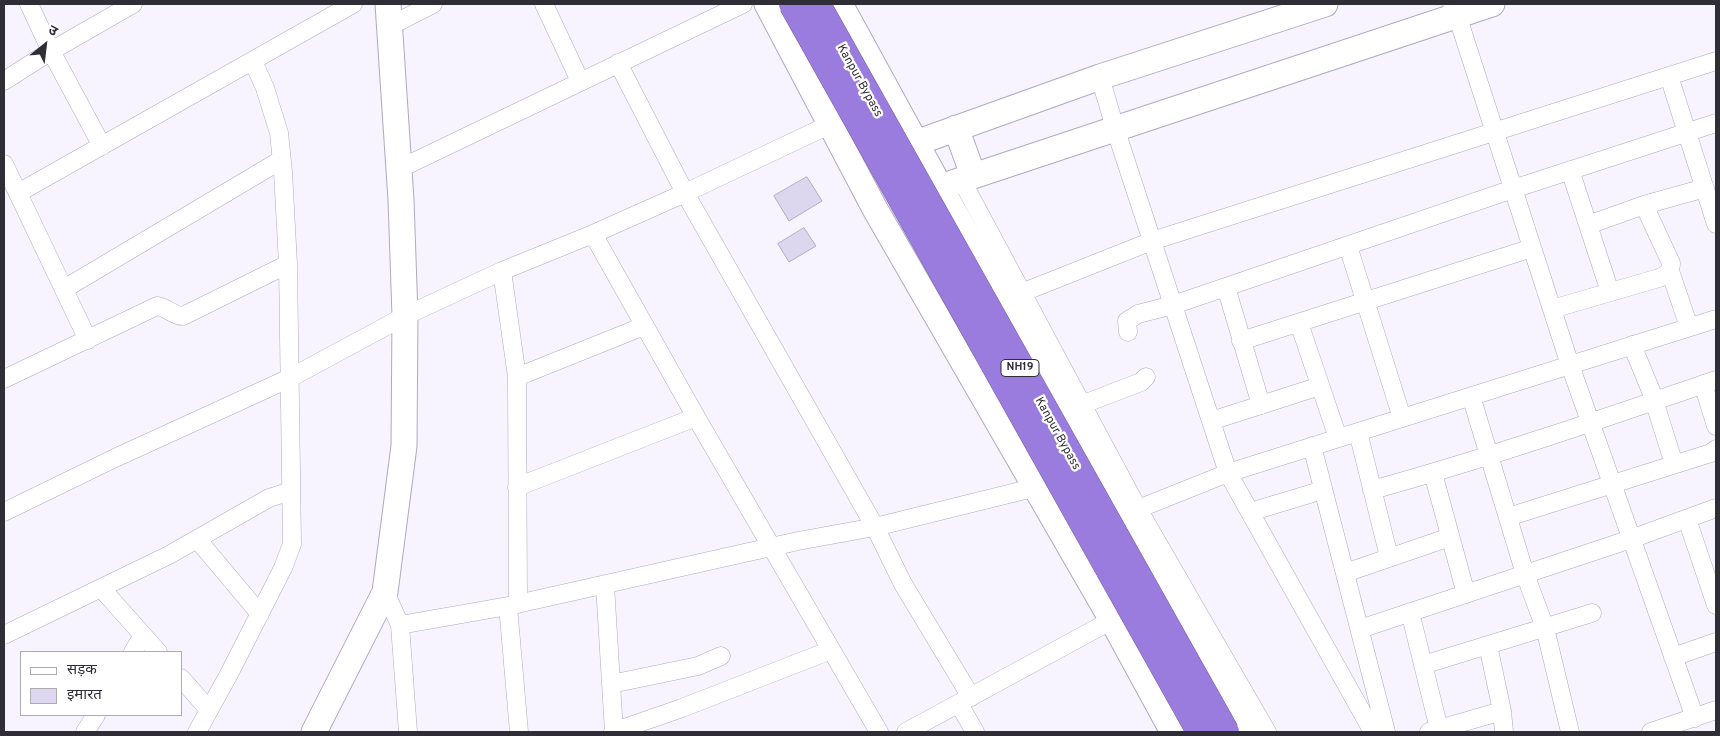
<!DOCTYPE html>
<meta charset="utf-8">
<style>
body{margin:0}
#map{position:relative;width:1720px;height:736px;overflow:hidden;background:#f7f4ff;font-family:Overpass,"Noto Sans Devanagari",sans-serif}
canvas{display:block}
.frame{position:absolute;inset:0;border:5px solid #2f2d36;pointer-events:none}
.legend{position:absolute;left:20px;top:651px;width:162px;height:65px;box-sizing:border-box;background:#fff;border:1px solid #acabaf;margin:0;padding:6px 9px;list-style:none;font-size:15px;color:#2f2d36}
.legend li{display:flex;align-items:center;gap:10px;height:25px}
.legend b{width:25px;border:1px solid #acabaf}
.north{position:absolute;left:20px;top:20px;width:50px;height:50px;-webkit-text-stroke:4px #fff;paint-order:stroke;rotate:29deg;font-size:14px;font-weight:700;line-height:20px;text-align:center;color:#2f2d36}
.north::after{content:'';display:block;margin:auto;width:18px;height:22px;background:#2f2d36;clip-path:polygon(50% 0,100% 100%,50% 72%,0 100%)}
</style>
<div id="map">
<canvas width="1720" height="736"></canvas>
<div class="frame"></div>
<ul class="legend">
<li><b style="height:6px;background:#fff"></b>सड़क</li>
<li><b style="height:14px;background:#dcd6ef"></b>इमारत</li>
</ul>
<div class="north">उ</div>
</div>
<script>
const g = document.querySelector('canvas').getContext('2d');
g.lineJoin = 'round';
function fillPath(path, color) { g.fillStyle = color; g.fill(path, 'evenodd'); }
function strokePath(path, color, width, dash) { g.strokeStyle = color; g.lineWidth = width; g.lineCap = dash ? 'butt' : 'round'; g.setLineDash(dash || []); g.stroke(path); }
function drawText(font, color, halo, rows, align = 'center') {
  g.font = font + ' Overpass,sans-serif'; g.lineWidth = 4.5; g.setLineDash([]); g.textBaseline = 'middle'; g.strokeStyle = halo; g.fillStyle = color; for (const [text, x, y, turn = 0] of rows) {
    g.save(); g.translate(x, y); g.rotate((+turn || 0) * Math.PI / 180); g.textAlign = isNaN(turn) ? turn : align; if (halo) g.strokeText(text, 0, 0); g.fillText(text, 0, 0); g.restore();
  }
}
const building = new Path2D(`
 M807,177L822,201L789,221L774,196Z
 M804,228L816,246L789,262L778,244Z`);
fillPath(building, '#dcd6ef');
strokePath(building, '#b1abc4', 1);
const street = new Path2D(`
 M29,4L51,51L102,146
 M544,4L580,81
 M1452,4L1457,15L1570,365L1695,718
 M390,26L433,4
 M618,63L685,193L875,527L903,584L971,697
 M1669,76L1716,224
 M1100,77L1115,128L1228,473L1373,732
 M4,81L51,51L133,4
 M4,164L88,340
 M399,169L743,4
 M1570,170L1610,292
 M961,179L1138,509L1267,732
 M18,193L353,4
 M1588,225L1644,205L1705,188
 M593,234L696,417L879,732
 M1348,246L1402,418
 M502,271L517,377L518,604
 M1670,271L1689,327
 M1226,287L1261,405
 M64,289L281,160
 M1021,293L1152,241L1716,61
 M1552,309L1659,278C1667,275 1671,271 1671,263L1644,205
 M1299,323L1338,438
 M1128,332L1127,321L1138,314L1173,305L1513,189L1716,123
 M1241,341L1532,248
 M1632,345L1651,391L1674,464
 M517,377L644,326
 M4,379L157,306C167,307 173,316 183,316L288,264
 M1703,384L1716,426
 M1471,396L1525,574L1545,628L1570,732
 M1081,405L1141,382L1146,377
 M1211,421L1320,386
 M1358,432L1389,557
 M1312,446L1386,732
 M1433,473L1466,594
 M517,487L696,417
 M1372,490C1488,458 1602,419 1716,380
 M1138,509L1228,473L1716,319
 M4,512L115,458L290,378L405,316L502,271L593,234L685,193L831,124
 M1250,512L1323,490
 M1508,517L1711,453L1716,449
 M1687,519L1716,605
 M197,539L260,614
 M1345,573L1450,537
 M605,585L614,732
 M101,588L158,652
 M385,592L400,625L408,732
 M508,606L519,732
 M1410,612L1439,729
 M400,625L508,606L798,541L875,527L1037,487
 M1360,629L1631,539L1716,508
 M4,635L169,555L269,498L291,491
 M1488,645L1502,711L1504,732
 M133,652L143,635
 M1673,657L1716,642
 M1423,665L1592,613
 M181,678L209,710
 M611,684L698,666L721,656
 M959,704L975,732
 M85,732L96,715
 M197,732L229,674L283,568L292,544L288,264L283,172L279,133L265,88L253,61
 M613,732L682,708L831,650
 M906,732L1112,620
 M1429,732L1502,711
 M1651,732L1716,710`);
const secondary = new Path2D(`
 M767,4L875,209L1112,620L1173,732
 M840,4L940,187L1248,732
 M956,128L973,175
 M899,149L1100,77L1325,4
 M925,192L1492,4
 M314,732L385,592L404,446L405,316L401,200L388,4`);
strokePath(street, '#afa9c2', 19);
strokePath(secondary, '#afa9c2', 27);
strokePath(street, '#fff', 18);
strokePath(secondary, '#fff', 25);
const highwayBridge = new Path2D(`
 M793,4L1201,732
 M816,4L1225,732`);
strokePath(highwayBridge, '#7560a3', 29, []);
strokePath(highwayBridge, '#9a7cde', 28);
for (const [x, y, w] of [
 [1020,368,38]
]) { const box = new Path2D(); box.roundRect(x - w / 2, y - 8.5, w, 17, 4); g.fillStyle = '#fff'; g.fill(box); strokePath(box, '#2f2d36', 1); }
drawText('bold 11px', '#2f2d36', null, [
 ["NH19",1020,368]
]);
drawText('12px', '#2f2d36', '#fff', [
 ["Kanpur Bypass",859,81,61],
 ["Kanpur Bypass",1057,434,61]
]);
</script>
